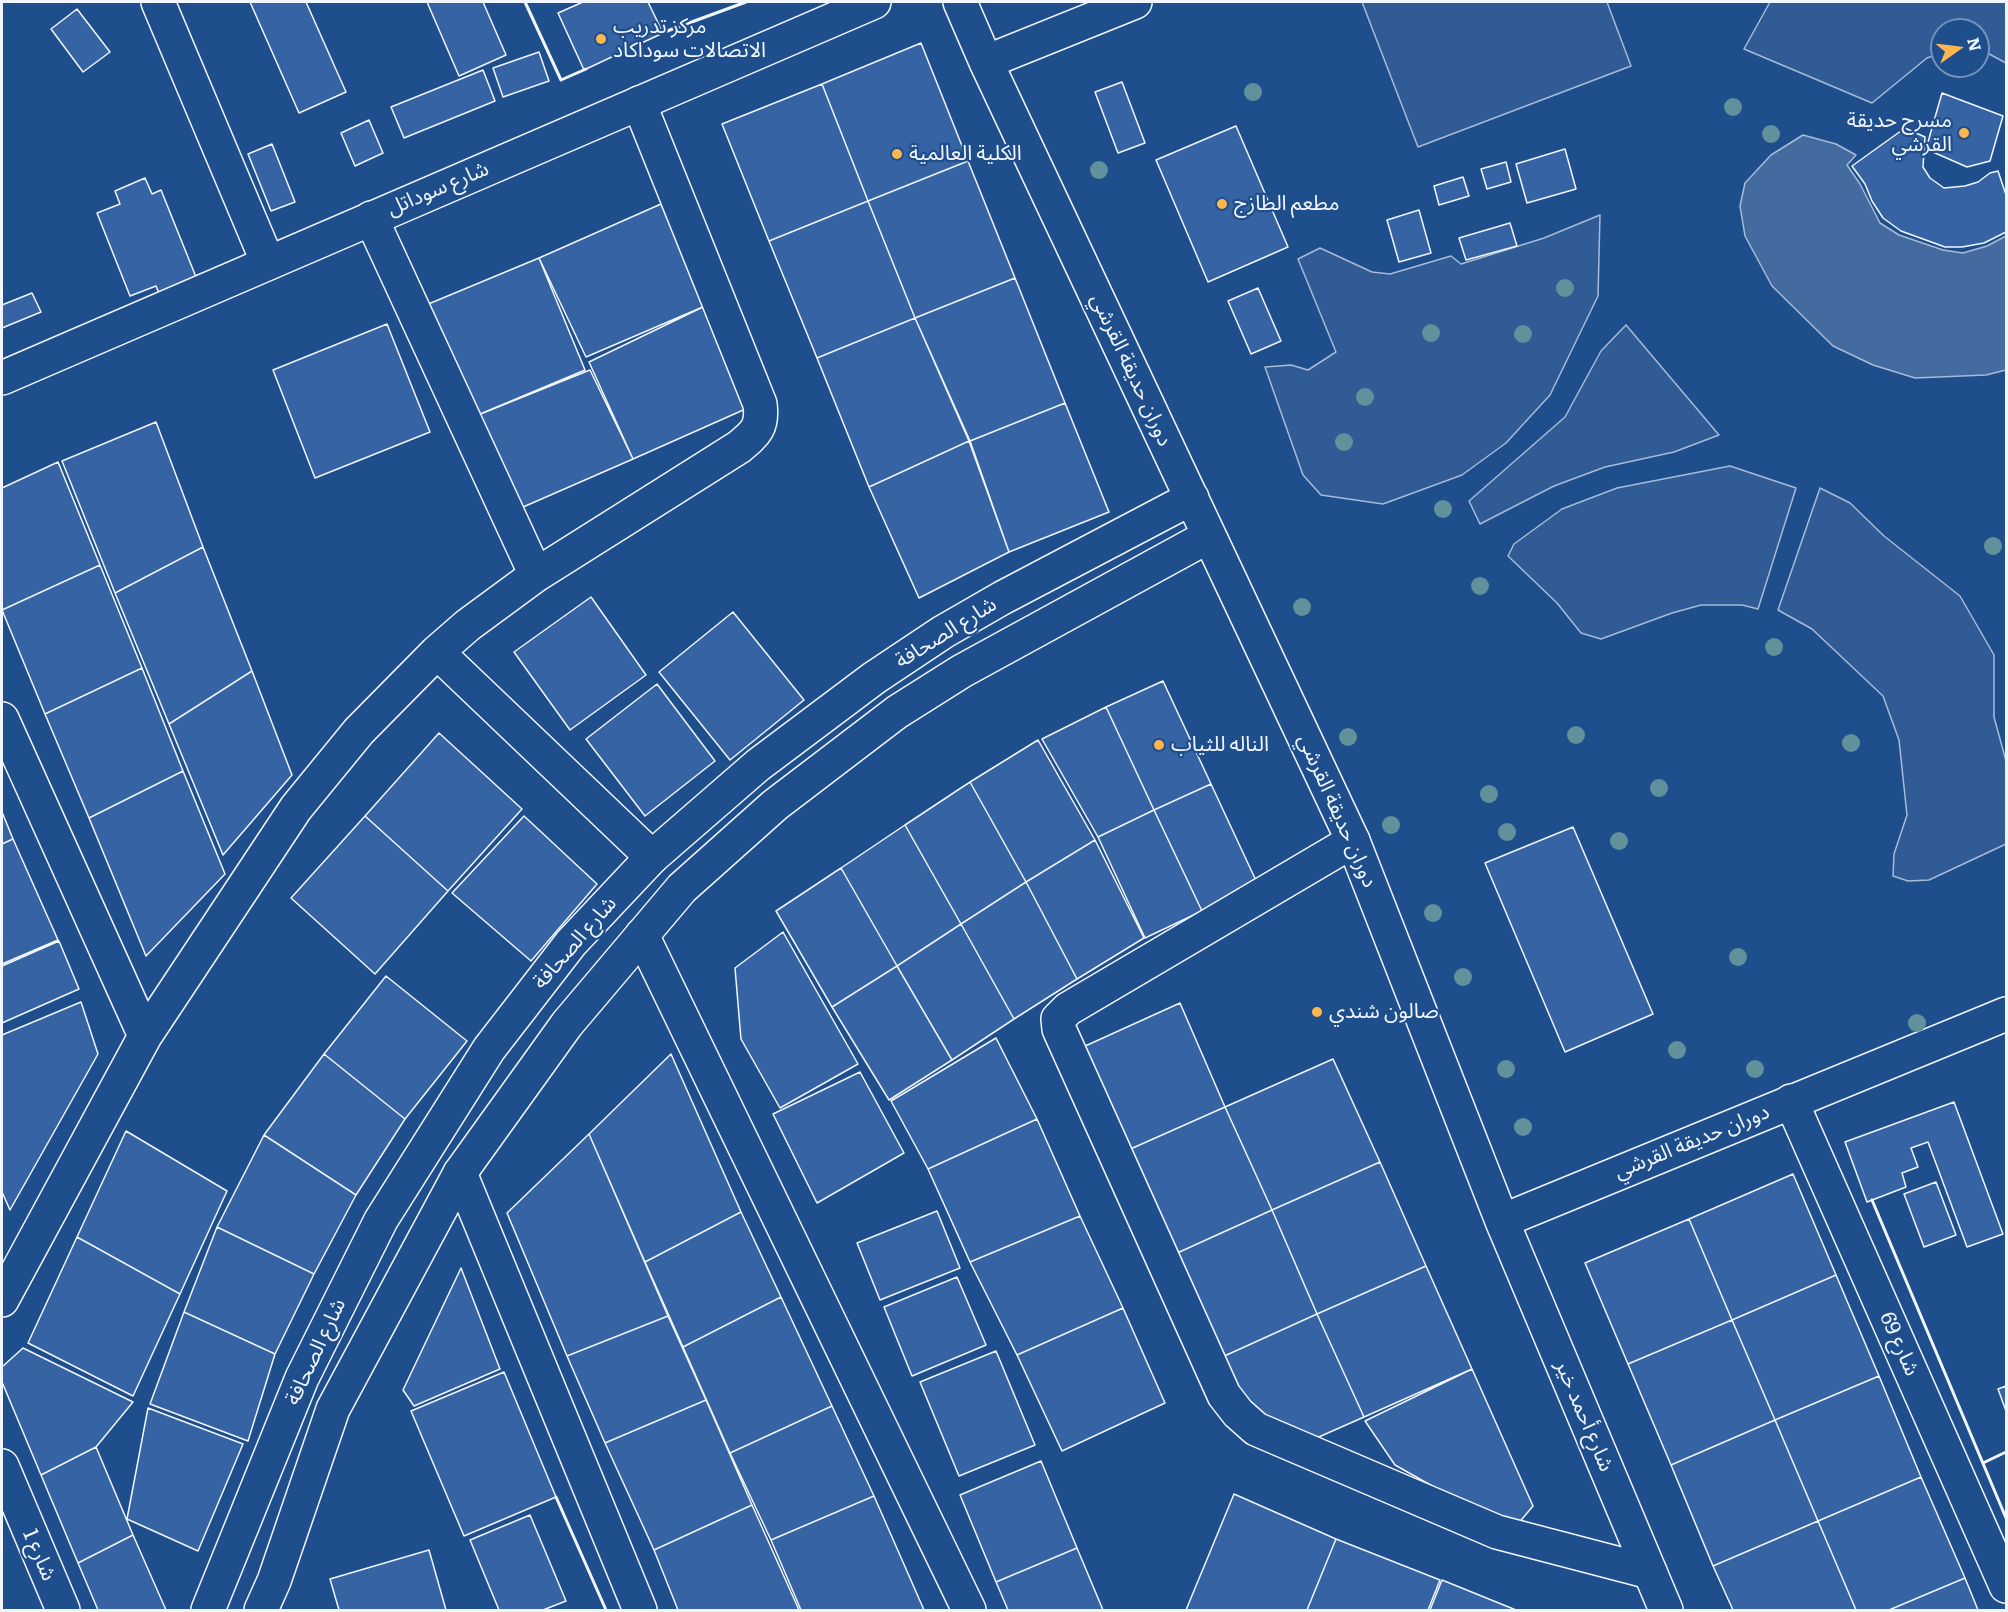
<!DOCTYPE html>
<meta charset="utf-8">
<style>
body{margin:0}
#map{position:relative;width:2008px;height:1612px;overflow:hidden;background:#1f4e8c;font-family:Literata,serif}
canvas{display:block}
.frame{position:absolute;inset:0;border:3px solid #f2f6ff;pointer-events:none}
.north{position:absolute;left:1930px;top:18px;width:60px;height:60px;box-sizing:border-box;background:#1f4e8c;border:2px solid #7391ba;border-radius:50%;rotate:76deg;font-size:16px;font-weight:700;line-height:24px;text-align:center;color:#f2f6ff}
.north::after{content:'';display:block;margin:auto;width:21px;height:27px;background:#ffb74d;clip-path:polygon(50% 0,100% 100%,50% 72%,0 100%)}
</style>
<div id="map">
<canvas width="2008" height="1612"></canvas>
<div class="frame"></div>
<div class="north">N</div>
</div>
<script>
const g = document.querySelector('canvas').getContext('2d');
g.lineJoin = 'round';
function fillPath(path, color) { g.fillStyle = color; g.fill(path, 'evenodd'); }
function strokePath(path, color, width, dash) { g.strokeStyle = color; g.lineWidth = width; g.lineCap = dash ? 'butt' : 'round'; g.setLineDash(dash || []); g.stroke(path); }
function drawText(font, color, halo, rows, align = 'center') {
  g.font = font + ' Literata,"Noto Sans Arabic",serif'; g.lineWidth = 4.5; g.setLineDash([]); g.textBaseline = 'middle'; g.strokeStyle = halo; g.fillStyle = color; for (const [text, x, y, turn = 0] of rows) {
    g.save(); g.translate(x, y); g.rotate((+turn || 0) * Math.PI / 180); g.textAlign = isNaN(turn) ? turn : align; if (halo) g.strokeText(text, 0, 0); g.fillText(text, 0, 0); g.restore();
  }
}
const built = new Path2D(`
 M1362,2H1607L1631,66L1418,147Z
 M1770,2H2006V63L1978,48V30H1942V53L1927,58L1872,103L1744,49Z
 M1600,215L1598,296L1550,395L1506,443L1462,475L1383,504L1321,495L1303,475L1265,367L1291,365L1308,370L1336,352L1298,259L1320,248L1372,272L1390,274L1451,256L1461,264L1544,238Z
 M1626,325L1719,435L1674,452L1605,467L1554,486L1480,524L1469,501L1565,417L1601,351Z
 M1730,466L1796,488L1758,609L1742,605H1701L1672,613L1601,639L1581,633L1557,603L1508,556L1514,544L1562,509L1617,488Z
 M1820,488L1850,503L1884,536L1960,596L1994,655V717L2006,761V844L1929,880L1908,881L1893,876L1894,854L1907,815L1899,740L1883,696L1812,629L1778,610Z`);
fillPath(built, '#305b95');
strokePath(built, '#a8bbd7', 1.5);
const water = new Path2D(`
 M1803,135L1836,144L1856,155L1847,165L1860,184L1880,223L1899,235L1943,250L1963,253L1987,246L2006,236V370L1986,375L1915,378L1873,365L1833,346L1772,286L1745,236L1740,206L1745,183L1771,155Z`);
fillPath(water, '#446ba0');
strokePath(water, '#a8bbd7', 1.5);
const building = new Path2D(`
 M250,2H306L346,92L299,113Z
 M427,2H483L506,55L459,76Z
 M583,2H648L663,33L584,70L558,13Z
 M77,9L110,52L83,72L51,29Z
 M921,43L968,161L868,201L822,84Z
 M539,52L549,81L503,97L493,68Z
 M483,70L495,101L404,138L391,107Z
 M1122,82L1145,143L1118,153L1095,92Z
 M822,84L868,201L769,241L722,124Z
 M1942,93L2003,116L1990,161L1967,167L1926,149Z
 M369,120L383,153L355,166L341,133Z
 M1236,126L1288,247L1208,282L1156,160Z
 M1905,128L1925,137L1923,167L1930,178L1944,188L1965,186L1978,182L1990,173L1998,171L2006,195V232L1984,243L1962,247H1945L1901,231L1883,218L1872,201L1865,184L1852,166Z
 M272,144L295,202L271,211L248,154Z
 M1565,149L1576,189L1527,203L1516,164Z
 M968,161L1015,278L915,318L868,201Z
 M1506,162L1511,182L1487,189L1481,169Z
 M1463,177L1469,196L1439,205L1434,186Z
 M145,178L152,194L161,190L196,277L159,293L156,286L130,296L97,213L120,204L115,191Z
 M868,201L915,318L817,358L769,241Z
 M661,204L705,306L586,357L539,258Z
 M1419,210L1431,253L1399,262L1387,220Z
 M1510,223L1517,246L1466,260L1459,238Z
 M539,258L585,370L473,417L426,305Z
 M1015,278L1065,403L970,441L915,318Z
 M1258,288L1281,341L1251,354L1228,301Z
 M32,293L41,312L2,328V305Z
 M705,306L750,407L633,459L589,362Z
 M915,318L969,441L869,487L817,358Z
 M387,324L430,432L315,478L273,370Z
 M590,370L633,459L514,511L473,417Z
 M1065,403L1109,512L1009,552L970,441Z
 M156,422L203,547L115,593L62,461Z
 M969,441L1009,552L919,598L869,487Z
 M58,462L100,565L2,610V488Z
 M203,547L252,671L169,724L115,593Z
 M100,565L142,668L45,714L2,610Z
 M591,597L646,675L570,730L514,652Z
 M733,612L804,700L730,760L659,672Z
 M142,668L183,771L89,818L45,714Z
 M252,671L292,775L223,855L169,724Z
 M1163,681L1211,784L1154,810L1106,707Z
 M657,684L715,761L645,816L586,739Z
 M1106,707L1154,810L1098,837L1042,739Z
 M439,733L522,809L448,891L365,816Z
 M1038,740L1095,840L1026,882L970,782Z
 M183,771L225,874L146,956L89,818Z
 M970,782L1026,882L961,924L905,825Z
 M1211,784L1259,887L1202,911L1154,810Z
 M1154,810L1202,911L1145,938L1098,837Z
 M2,812L13,839L2,844Z
 M365,816L448,891L375,974L291,898Z
 M524,816L597,884L531,961L452,893Z
 M905,825L961,924L897,966L841,868Z
 M1573,827L1653,1014L1565,1052L1485,863Z
 M13,839L58,940L2,964V844Z
 M1095,840L1144,938L1077,979L1026,882Z
 M841,868L897,966L832,1007L776,911Z
 M1026,882L1077,979L1014,1019L961,924Z
 M961,924L1014,1019L952,1060L897,966Z
 M783,932L858,1064L780,1108L741,1039L735,968Z
 M59,941L79,989L2,1023V966Z
 M897,966L952,1060L889,1100L832,1007Z
 M386,976L467,1041L405,1119L324,1054Z
 M81,1002L98,1054L10,1210L2,1192V1035Z
 M1180,1003L1225,1107L1117,1155L1072,1052Z
 M996,1038L1037,1119L928,1169L891,1101Z
 M324,1054L405,1119L356,1195L264,1135Z
 M671,1054L741,1212L645,1262L589,1134Z
 M1333,1059L1380,1162L1272,1210L1225,1107Z
 M860,1072L904,1153L817,1203L773,1114Z
 M1954,1102L2003,1234L1967,1247L1928,1142L1911,1148L1918,1167L1902,1173L1906,1187L1867,1202L1845,1142Z
 M1225,1107L1272,1210L1164,1259L1117,1155Z
 M1037,1119L1080,1216L970,1262L928,1169Z
 M126,1131L227,1191L180,1294L77,1237Z
 M589,1134L668,1316L567,1356L507,1213Z
 M264,1135L356,1195L314,1274L217,1227Z
 M1380,1162L1426,1266L1317,1314L1272,1210Z
 M1793,1174L1836,1275L1732,1320L1689,1219Z
 M1936,1182L1956,1235L1924,1247L1904,1194Z
 M1272,1210L1317,1314L1209,1363L1164,1259Z
 M937,1211L960,1268L880,1300L857,1243Z
 M741,1212L781,1297L683,1347L645,1262Z
 M1080,1216L1123,1308L1017,1355L970,1262Z
 M1689,1219L1732,1320L1628,1364L1585,1263Z
 M217,1227L314,1274L275,1354L184,1312Z
 M77,1237L180,1294L133,1396L28,1343Z
 M1426,1266L1472,1369L1364,1417L1317,1314Z
 M461,1268L500,1369L414,1406L403,1390Z
 M1836,1275L1879,1376L1775,1420L1732,1320Z
 M957,1277L986,1345L912,1376L884,1307Z
 M781,1297L832,1406L730,1453L683,1347Z
 M1123,1308L1165,1403L1062,1451L1017,1355Z
 M184,1312L275,1354L248,1441L150,1404Z
 M1317,1314L1364,1417L1312,1440L1250,1407L1209,1363Z
 M668,1316L706,1400L605,1443L567,1356Z
 M1732,1320L1775,1420L1671,1465L1628,1364Z
 M23,1348L133,1402L96,1447L41,1475L2,1382V1367Z
 M996,1351L1035,1445L959,1476L920,1382Z
 M1472,1369L1533,1506L1512,1531L1395,1465L1365,1421Z
 M504,1372L556,1497L464,1536L411,1411Z
 M1879,1376L1921,1477L1818,1521L1775,1420Z
 M2006,1386V1411L1998,1389Z
 M706,1400L752,1505L654,1550L605,1443Z
 M832,1406L874,1496L771,1540L730,1453Z
 M148,1408L243,1444L198,1551L127,1519Z
 M1775,1420L1818,1521L1713,1566L1671,1465Z
 M96,1447L133,1535L78,1563L41,1475Z
 M1041,1461L1077,1548L996,1582L960,1495Z
 M1921,1477L1965,1578L1889,1610H1856L1818,1521Z
 M1234,1494L1336,1539L1307,1610H1186Z
 M874,1496L924,1610H801L771,1540Z
 M752,1505L799,1610H678L654,1550Z
 M530,1515L566,1601L543,1610H499L470,1540Z
 M1818,1521L1856,1610H1733L1713,1566Z
 M133,1535L166,1610H98L78,1563Z
 M1336,1539L1440,1580L1428,1610H1307Z
 M1077,1548L1103,1610H1008L996,1582Z
 M429,1550L446,1610H339L330,1579Z
 M1965,1578L1978,1610H1889Z
 M1442,1580L1516,1610H1430Z`);
fillPath(building, '#3563a3');
strokePath(building, '#f2f6ff', 1.5);
const minor = new Path2D(`
 M158,2L268,263
 M371,218L536,575
 M437,652L652,857
 M2,719L145,1036
 M1353,841L1068,1009L1058,1019L1059,1029L1224,1395L1238,1413L1256,1429L1497,1532L1650,1572
 M642,935L969,1610
 M1791,1101L2006,1586
 M460,1173L640,1610
 M2,1300L145,1036L296,808L359,731L437,652L468,625L536,575L739,447C756,433 763,427 760,404L639,103
 M2,1466L63,1610`);
const tertiary = new Path2D(`
 M2,378L874,2`);
const secondary = new Path2D(`
 M960,2L986,62
 M1135,2L986,62L1353,841L1502,1221L2006,1014
 M1502,1221L1666,1610
 M208,1610L302,1378L381,1220L489,1049L571,943L652,857L758,765L874,678L943,632L1002,598L1192,498
 M261,1610L274,1581L333,1409L460,1173L567,1024L682,888L775,805L897,712L962,671L1209,536`);
strokePath(minor, '#f2f6ff', 36);
strokePath(tertiary, '#f2f6ff', 36);
strokePath(secondary, '#f2f6ff', 36);
strokePath(minor, '#1f4e8c', 33);
strokePath(tertiary, '#1f4e8c', 33);
strokePath(secondary, '#1f4e8c', 33);
strokePath(new Path2D(`
 M525,2L561,80L586,69
 M659,34L746,2
 M1872,1200L2006,1518
 M1983,1463L2006,1452
 M556,1497L606,1610`), '#f2f6ff', 3);
g.fillStyle = '#61919a';
for (const [x, y] of [
 [1253,92],
 [1733,107],
 [1771,134],
 [1099,170],
 [1565,288],
 [1431,333],
 [1523,334],
 [1365,397],
 [1344,442],
 [1443,509],
 [1993,546],
 [1480,586],
 [1302,607],
 [1774,647],
 [1576,735],
 [1348,737],
 [1851,743],
 [1659,788],
 [1489,794],
 [1391,825],
 [1507,832],
 [1619,841],
 [1433,913],
 [1738,957],
 [1463,977],
 [1917,1023],
 [1677,1050],
 [1506,1069],
 [1755,1069],
 [1523,1127]
]) { g.beginPath(); g.arc(x, y, 9, 0, 2 * Math.PI); g.fill(); }
for (const [x, y, r, color] of [
 [601,39,6,"#ffb74d"],
 [1964,133,6,"#ffb74d"],
 [897,154,6,"#ffb74d"],
 [1222,204,6,"#ffb74d"],
 [1159,745,6,"#ffb74d"],
 [1317,1012,6,"#ffb74d"]
]) { const dot = new Path2D(); dot.arc(x, y, r, 0, 2 * Math.PI); g.fillStyle = color; g.fill(dot); strokePath(dot, '#1f4e8c', 2); }
drawText('21px', '#f2f6ff', '#1f4e8c', [
 ["مركز تدريب",613,27],
 ["الاتصالات سوداكاد",613,51],
 ["مسرح حديقة",1952,121,"right"],
 ["القرشي",1952,145,"right"],
 ["الكلية العالمية",909,154],
 ["مطعم الطازج",1234,204],
 ["الناله للثياب",1171,745],
 ["صالون شندي",1329,1012]
], 'left');
drawText('21px', '#f2f6ff', '#1f4e8c', [
 ["شارع سوداتل",438,189,-23],
 ["دوران حديقة القرشي",1131,370,65],
 ["شارع الصحافة",946,633,-32],
 ["دوران حديقة القرشي",1337,811,66],
 ["شارع الصحافة",575,943,-49],
 ["دوران حديقة القرشي",1692,1142,-22],
 ["شارع 69",1899,1344,66],
 ["شارع الصحافة",316,1352,-65],
 ["شارع أحمد خير",1584,1416,67],
 ["شارع 1",39,1555,67]
]);
</script>
